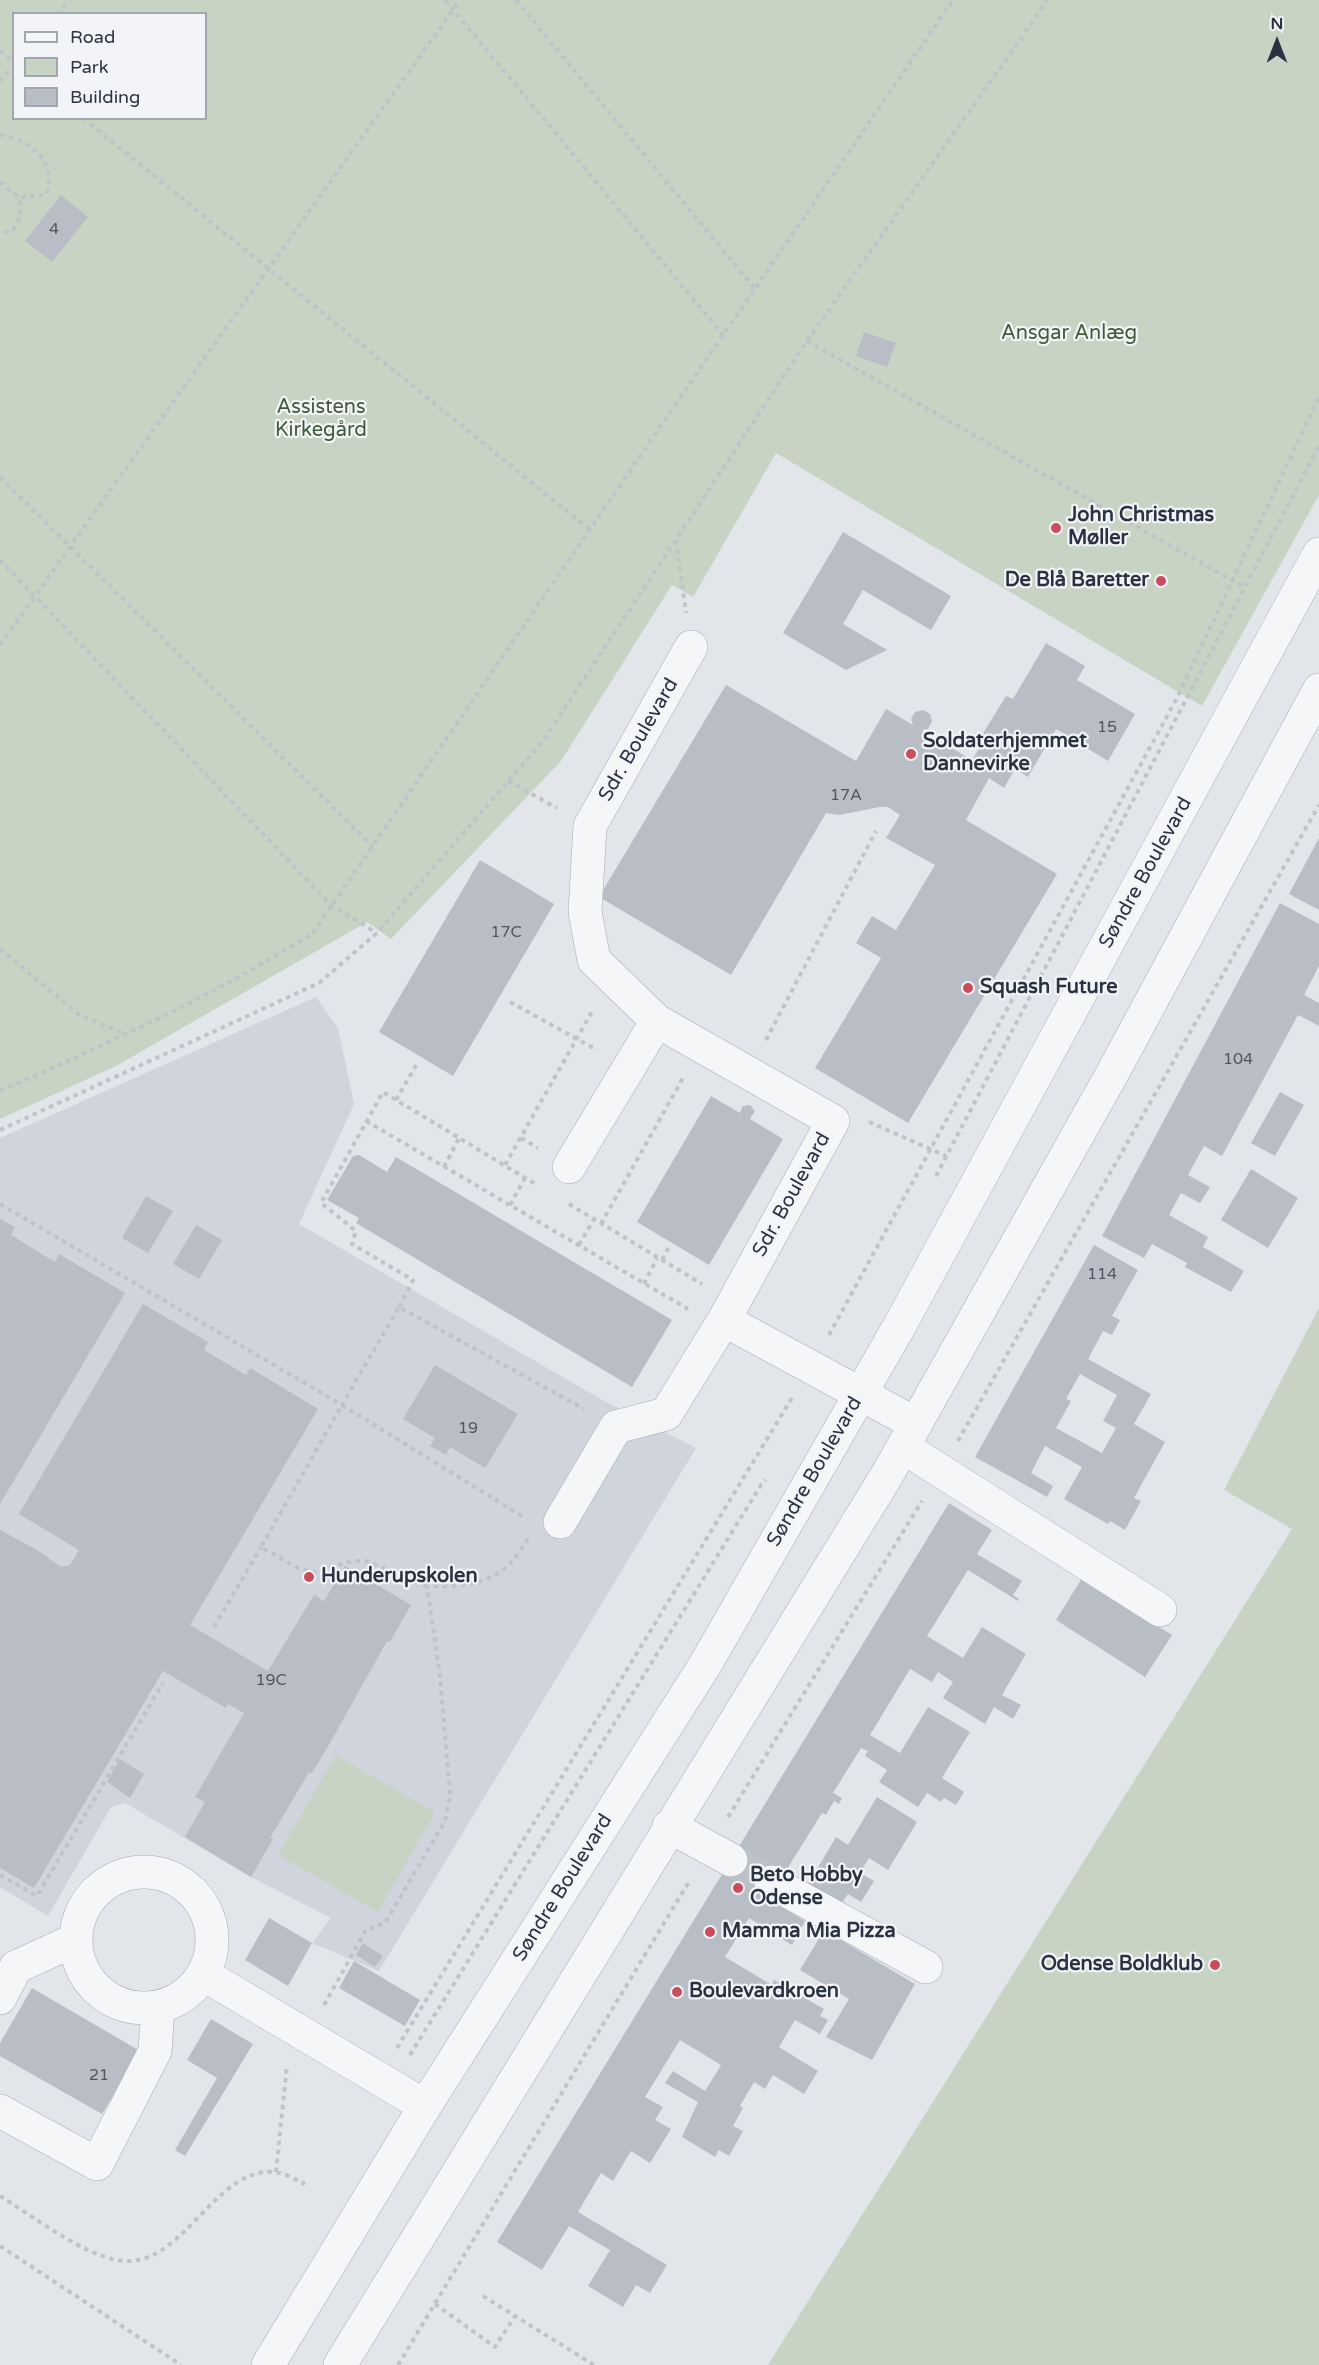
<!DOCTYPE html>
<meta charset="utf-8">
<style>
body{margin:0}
#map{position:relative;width:1319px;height:2365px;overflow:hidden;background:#e2e5ea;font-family:"Varela Round",sans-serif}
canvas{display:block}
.legend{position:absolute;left:12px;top:12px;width:195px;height:108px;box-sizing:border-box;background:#f2f4f7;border:2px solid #a2a6ae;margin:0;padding:8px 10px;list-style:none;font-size:18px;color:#2b3241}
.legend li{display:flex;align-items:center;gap:12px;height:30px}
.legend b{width:30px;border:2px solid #a2a6ae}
.north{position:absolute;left:1247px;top:12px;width:60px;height:60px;-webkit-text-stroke:4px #f2f4f7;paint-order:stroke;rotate:0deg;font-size:16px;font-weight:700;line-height:24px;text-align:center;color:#2b3241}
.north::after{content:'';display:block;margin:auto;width:21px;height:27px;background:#2b3241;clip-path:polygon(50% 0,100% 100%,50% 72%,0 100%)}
</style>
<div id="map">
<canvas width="1319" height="2365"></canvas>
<ul class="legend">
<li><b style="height:8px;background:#f5f6f8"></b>Road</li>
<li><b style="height:16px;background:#c7d3c3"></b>Park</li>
<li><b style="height:16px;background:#b9bec6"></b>Building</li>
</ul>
<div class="north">N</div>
</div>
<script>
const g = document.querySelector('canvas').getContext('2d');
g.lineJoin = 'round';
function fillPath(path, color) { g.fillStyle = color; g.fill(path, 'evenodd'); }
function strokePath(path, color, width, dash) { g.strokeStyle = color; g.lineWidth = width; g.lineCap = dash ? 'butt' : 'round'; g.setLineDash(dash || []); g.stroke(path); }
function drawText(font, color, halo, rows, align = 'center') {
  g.font = font + ' "Varela Round",sans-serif'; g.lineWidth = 4.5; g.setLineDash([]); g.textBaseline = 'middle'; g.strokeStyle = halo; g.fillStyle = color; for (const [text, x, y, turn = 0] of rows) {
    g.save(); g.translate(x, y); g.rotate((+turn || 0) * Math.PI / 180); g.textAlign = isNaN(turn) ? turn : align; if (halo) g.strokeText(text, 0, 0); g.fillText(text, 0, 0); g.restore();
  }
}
fillPath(new Path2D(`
 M316,997L338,1028L354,1104L299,1224L604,1401L696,1448L379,1971L312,1943L331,1918L251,1877L125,1803L111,1807L48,1916L0,1887V1138Z`), '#d0d4dc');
fillPath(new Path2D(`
 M0,0H1319V495L1202,706L776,453L693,597L672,585L561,761L391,939L367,922L116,1066L0,1119ZM14,14H206V118H14Z
 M1319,1308V2365H768L1292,1529L1224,1490Z
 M336,1755L435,1812L378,1912L278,1855Z`), '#c7d3c3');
fillPath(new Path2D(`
 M61,195L88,217L52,262L25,241Z
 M864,332L896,343L887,367L856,356Z
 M843,532L951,596L931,630L863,590L843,624L887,650L846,670L783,633Z
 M1046,643L1085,666L1077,680L1135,714L1108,761L1056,729L1028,777L1015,769L1004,788L989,778L966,820L1057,874L908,1123L815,1068L881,958L856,943L872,916L896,930L935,865L886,838L900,815L888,807H880L839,815L826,813L731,975L599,897L726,685L856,761L886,709L913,725L911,719L915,712L923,710L930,714L932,721L928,729L921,730L972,760L980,747L976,745L1006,696L1013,699Z
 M1319,838V910L1289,894Z
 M480,860L554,904L453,1076L379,1032Z
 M1280,903L1319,924V966L1304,995L1319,1003V1026L1298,1015L1222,1156L1204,1146L1188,1175L1210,1187L1200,1203L1181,1193L1169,1215L1208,1237L1203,1247L1244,1271L1231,1292L1185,1267L1187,1263L1152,1244L1144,1258L1102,1236Z
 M1280,1092L1304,1105L1275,1156L1251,1143Z
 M711,1096L740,1113L743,1106L750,1105L755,1111L750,1119L783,1139L709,1265L637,1222Z
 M359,1155L387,1172L396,1157L672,1320L632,1387L356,1223L359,1218L327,1200L353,1156Z
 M1251,1169L1298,1198L1268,1248L1221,1220Z
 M146,1196L173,1211L148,1253L122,1238Z
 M0,1219L15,1227L11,1235L55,1262L59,1254L125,1293L0,1504Z
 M196,1225L222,1240L199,1279L173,1264Z
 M1094,1245L1138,1270L1112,1316L1120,1320L1112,1335L1103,1331L1088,1359L1151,1394L1134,1424L1165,1442L1134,1498L1141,1501L1125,1530L1110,1521L1108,1524L1064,1499L1082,1467L1045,1446L1031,1473L1053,1486L1047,1497L975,1457ZM1080,1374L1117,1395L1103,1421L1116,1428L1102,1453L1056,1428L1071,1401L1066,1399Z
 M143,1304L208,1342L204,1350L246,1375L250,1368L318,1409L190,1625L268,1671L314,1595L324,1601L345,1566L411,1605L390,1642L387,1641L326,1750L311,1774L309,1772L270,1838L273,1839L251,1877L185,1837L205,1802L195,1797L244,1713L228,1704L226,1708L163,1671L34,1888L0,1868V1530L37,1550L61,1567L70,1565L79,1550L19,1514Z
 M435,1365L518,1414L485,1468L450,1447L446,1455L430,1446L435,1438L403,1419Z
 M949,1503L992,1530L977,1554L1022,1581L1013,1595L1019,1599L1018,1601L968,1570L927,1636L963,1658L982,1627L1026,1654L1002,1695L1021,1705L1013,1719L994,1707L985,1724L943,1698L953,1682L938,1672L932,1682L910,1669L870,1735L900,1753L928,1707L970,1732L942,1778L964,1792L956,1805L944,1798L941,1802L927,1793L918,1807L879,1782L887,1770L865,1756L868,1751L861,1748L833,1793L842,1798L839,1804L834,1801L826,1815L822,1813L784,1874L763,1896L805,1921L792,1945L749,1918L725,1957L772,1985L774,1980L824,2009L820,2016L828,2020L820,2034L795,2020L779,2047L818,2071L804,2094L773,2075L765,2089L754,2082L740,2106L743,2108L733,2126L743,2131L729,2156L719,2150L715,2157L682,2137L698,2102L665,2083L673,2071L705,2091L721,2065L680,2040L645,2097L663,2107L655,2120L671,2129L650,2163L631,2151L613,2181L601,2173L578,2212L667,2265L650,2293L636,2285L623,2307L588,2286L610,2250L569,2226L542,2270L497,2242Z
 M1082,1578L1172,1635L1145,1677L1056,1620Z
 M120,1759L144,1774L130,1798L107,1782Z
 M877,1797L917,1822L888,1870L869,1858L860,1873L874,1881L861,1902L848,1894L840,1906L807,1886L836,1837L848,1845Z
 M269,1918L312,1943L288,1986L245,1960Z
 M824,1930L915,1984L872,2060L826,2037L849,1999L800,1970Z
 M363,1943L383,1956L375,1967L356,1955Z
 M354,1961L420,2000L405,2026L339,1988Z
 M32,1988L140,2051L102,2114L0,2056V2043Z
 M211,2019L253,2044L185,2156L175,2150L217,2078L187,2060Z`), '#b9bec6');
strokePath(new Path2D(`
 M731,1860L771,1882`), '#bdc1c8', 33, [33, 16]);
const minor = new Path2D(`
 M691,647L590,826L585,912L594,960L657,1021L833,1121L724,1320
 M569,1167L657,1021
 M903,1447L1160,1610
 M560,1522L616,1427L666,1414L724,1320L916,1424
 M669,1826L731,1860
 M76 1940a68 68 0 1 1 136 0a68 68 0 1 1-136 0Z
 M771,1882L926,1967
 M203,1974L425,2106
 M0,1998L16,1967L75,1940
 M0,2111L97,2164L155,2051L158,2007
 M268,2365L425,2106L705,1665L900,1325L1319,554
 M340,2365L887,1475L1112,1074L1319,690`);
strokePath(minor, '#a7acb4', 34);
strokePath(new Path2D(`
 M445,0L723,335
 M516,0L755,289
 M57,14L69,0
 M0,51L14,62
 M0,81L14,65
 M83,118L590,530
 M0,135C31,140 56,161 47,194L19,198C21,212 21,222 11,232H0
 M0,182L19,198
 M807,341L1244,587
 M0,477L373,847
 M676,540L686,613
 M0,560L332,906L377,933
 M0,645L460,0
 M508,781L557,808
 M0,949L79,1015L126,1034
 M510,1002L597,1050
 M766,1040L876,831
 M0,1091C107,1044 214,996 313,933L953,0
 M396,1100L418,1062
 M366,1121L688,1309
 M869,1122L946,1156
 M0,1130L319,983L377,933L543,741L807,341L1048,0
 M521,1138L538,1148
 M505,1165L593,1010
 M444,1167L459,1138
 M936,1176L1319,446
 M0,1204L342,1405L399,1307L584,1409
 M569,1204L702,1284
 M510,1205L525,1178
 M601,1224L683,1078
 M579,1245L594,1219
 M662,1260L670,1245
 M644,1284L657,1258
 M399,1307L413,1280L352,1244L356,1231L321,1203L383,1092L537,1185
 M829,1335L1177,698L1319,397
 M958,1441L1319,805
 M427,1586L366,1561H352L316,1572L298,1568L261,1547L342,1405L525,1518
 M214,1627L261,1547
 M728,1817L922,1501
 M0,1875L37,1896L163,1683
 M324,2005L366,1930L385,1923L445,1821L450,1794L440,1676L427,1586C453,1587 483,1586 504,1569C513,1563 521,1549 528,1539
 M397,2048L792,1398
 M410,2055L761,1485L766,1480
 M276,2172L287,2065
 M0,2196C31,2215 82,2254 117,2260C182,2273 213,2166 275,2172C285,2173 296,2180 305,2184
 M0,2246L181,2365
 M483,2296L594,2365
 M435,2304L495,2347L515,2316
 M398,2365L690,1880`), '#c0c3c8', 4, [4.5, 4.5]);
strokePath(minor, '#f5f6f8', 33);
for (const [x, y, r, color] of [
 [1056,528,6,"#c94d5b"],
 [1161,581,6,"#c94d5b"],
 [911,754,6,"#c94d5b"],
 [968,988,6,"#c94d5b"],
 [309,1577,6,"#c94d5b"],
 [738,1888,6,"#c94d5b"],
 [710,1932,6,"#c94d5b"],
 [1215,1965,6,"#c94d5b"],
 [677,1992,6,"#c94d5b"]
]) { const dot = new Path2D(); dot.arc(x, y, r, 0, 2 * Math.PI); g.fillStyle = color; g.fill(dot); strokePath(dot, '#f2f4f7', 2); }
drawText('16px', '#4e5562', null, [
 ["4",54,230],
 ["15",1107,728],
 ["17A",846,796],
 ["17C",506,933],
 ["104",1238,1060],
 ["114",1102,1275],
 ["19",468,1429],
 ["19C",271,1681],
 ["21",99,2076]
]);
drawText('20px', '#3e5c39', '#f2f4f7', [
 ["Ansgar Anlæg",1069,334],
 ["Assistens",321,408],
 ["Kirkegård",321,431]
]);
drawText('bold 20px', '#2b3241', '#f2f4f7', [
 ["John Christmas",1068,516],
 ["Møller",1068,539],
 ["De Blå Baretter",1149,581,"right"],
 ["Soldaterhjemmet",923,742],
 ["Dannevirke",923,765],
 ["Squash Future",980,988],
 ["Hunderupskolen",321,1577],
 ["Beto Hobby",750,1876],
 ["Odense",750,1899],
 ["Mamma Mia Pizza",722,1932],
 ["Odense Boldklub",1203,1965,"right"],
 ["Boulevardkroen",689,1992]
], 'left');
drawText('20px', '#2b3241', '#f2f4f7', [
 ["Sdr. Boulevard",639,740,-60],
 ["Søndre Boulevard",1146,873,-61],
 ["Sdr. Boulevard",792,1195,-61],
 ["Søndre Boulevard",815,1472,-60],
 ["Søndre Boulevard",563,1888,-58]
]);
</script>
